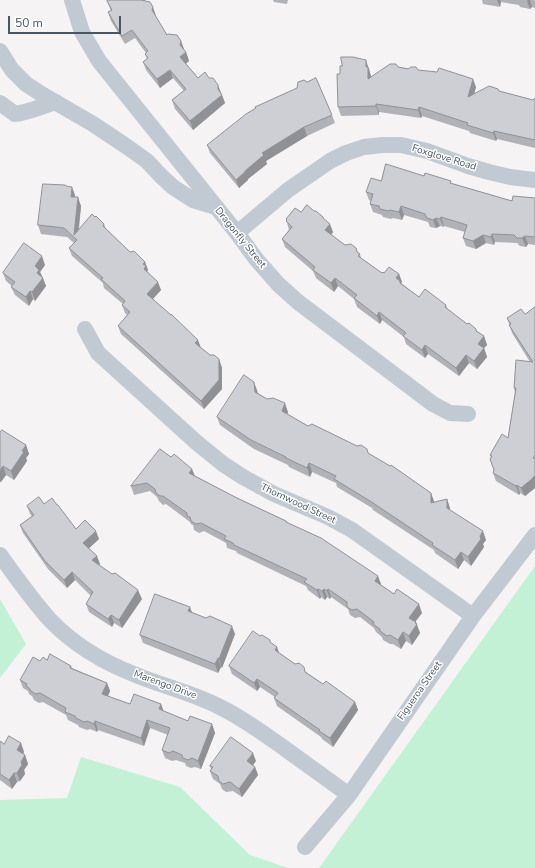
<!DOCTYPE html>
<style>
body{margin:0}
#map{position:relative;width:535px;height:868px;overflow:hidden;background:#f5f3f3;font-family:"Nunito Sans",sans-serif}
canvas{display:block}
.scale{position:absolute;left:8px;top:16px;width:113px;height:18px;box-sizing:border-box;border:2px solid #4a5661;border-top:0;padding-left:5px;font-size:12px;line-height:14px;white-space:nowrap;color:#4a5661;-webkit-text-stroke:3px #fff;paint-order:stroke}
</style>
<div id="map">
<canvas width="535" height="868"></canvas>
<div class="scale">50 m</div>
</div>
<script>
const g = document.querySelector('canvas').getContext('2d');
g.lineJoin = 'round';
function fillPath(path, color) { g.fillStyle = color; g.fill(path, 'evenodd'); }
function strokePath(path, color, width, dash) { g.strokeStyle = color; g.lineWidth = width; g.lineCap = dash ? 'butt' : 'round'; g.setLineDash(dash || []); g.stroke(path); }
function drawText(font, color, halo, rows, align = 'center') {
  g.font = font + ' "Nunito Sans",sans-serif'; g.lineWidth = 3; g.setLineDash([]); g.textBaseline = 'middle'; g.strokeStyle = halo; g.fillStyle = color; for (const [text, x, y, turn = 0] of rows) {
    g.save(); g.translate(x, y); g.rotate((+turn || 0) * Math.PI / 180); g.textAlign = isNaN(turn) ? turn : align; if (halo) g.strokeText(text, 0, 0); g.fillText(text, 0, 0); g.restore();
  }
}
fillPath(new Path2D(`
 M535,566V868H319Z
 M0,599L26,644L0,678Z
 M81,757L180,787L250,855L288,868H0V800L67,798Z`), '#c3f1d5');
strokePath(new Path2D(`
 M72,0L82,32L99,61L237,233L256,259L278,284L298,302L433,404L450,413L468,414
 M0,51L12,70L26,84L43,95L93,124L126,146L147,161L161,176L173,187L193,200L216,207
 M0,103L15,114C30,112 42,106 56,102
 M237,233L288,190L330,161L346,153L364,147L383,145H401L427,151L468,166L489,172L510,177L535,180
 M85,329L98,353L196,442L223,464L243,477L274,494L328,517L352,530L473,616
 M0,555C16,577 31,599 50,620C73,644 105,663 136,675C163,686 192,693 218,706C241,717 260,731 280,745C303,762 326,778 349,795
 M305,847L349,795L473,616L535,535`), '#c1cad2', 16);
fillPath(new Path2D(`
 M109,0H145V1L156,16H155L167,35L181,41L184,50L186,52L189,61L186,64L198,78L221,93L222,95L225,103L193,130L175,109L172,100L184,91L173,78L160,88L146,70L143,62L147,59L145,54L146,53L135,38L125,44L111,21L108,12L111,11L107,1Z
 M272,0H288L287,4L274,2L273,0Z
 M482,0H535V8L532,7L530,9L520,7L519,5L501,2L500,7L483,4Z
 M398,67L418,70L476,87L474,94L499,91L533,100L535,98V148L497,139L496,141L470,133L469,131L422,116L421,118L379,112V115L341,116L338,107L340,74L369,68L371,77Z
 M332,115L335,123L307,136L266,161L267,164L248,179V180L239,188L210,153L207,145Z
 M424,176L451,181V183L512,201L535,198V245L528,244L526,247L520,246L517,243L495,242L494,245L486,243L476,249L466,246L463,238L465,232L444,226V227L440,226L436,228L430,227L428,222L404,215L402,220L393,218L391,219L383,217L382,215L373,212L370,204L371,201L369,200L366,192L381,181Z
 M75,195V197L81,206L79,230L95,217L104,224L106,229L130,252L145,262L148,270L147,271L148,272L161,290L153,299L201,348L210,355L219,359L222,368V389L204,409L121,334L118,326L127,315L125,313L122,305L123,304L104,288L103,283L72,256L69,248L74,243L67,237L41,234L38,225Z
 M314,211L323,217L324,219L333,232L331,235L345,245L356,248L358,253L360,254L361,258L382,273L399,274L402,282L401,283L419,297L446,305L448,310L484,336L487,345L484,348L487,357L477,369L469,363L459,376L428,354L425,358L406,344L404,337L382,320L380,324L357,307L354,299L338,286L334,292L316,278L313,271L285,247L282,239L289,230L286,219L301,212Z
 M45,265L40,272L46,286L35,301L33,299L29,306L15,295L11,287L12,286L6,281L3,273Z
 M535,307V488L525,496L520,493L519,495L496,481L493,473L494,471L490,459L491,458L490,455L508,438L515,393L514,388L530,362L512,333L507,318L525,314Z
 M257,390L258,393L267,399L288,412L287,414L308,426L368,454L434,501V502L447,499L450,510L486,540L483,544L484,547L471,566L464,560L458,569L435,553L434,550L373,510L372,508L337,487L336,483L312,472L310,477L289,467L288,465L254,449L220,425L217,417Z
 M0,433L26,445L29,454L26,458L27,461L14,480L6,475L1,482H0Z
 M171,457L192,469L195,476L237,498L286,521L287,522L381,584V585L422,613L415,622L420,633L412,645L406,641L401,649L393,644H390L383,640L382,637L376,632L374,628L360,617L355,618L350,615L348,609L331,597L330,599L327,597L325,600L321,597L320,599L308,590L306,586L237,553L236,551L227,548L226,543L204,531L199,533L194,530L193,525L191,524L190,522L166,504L163,505L159,501L157,497L150,491L134,495L131,486Z
 M44,504L76,529L99,539L89,548L100,564L99,565L142,599L122,628L114,623L112,627L89,612L86,604L91,596L75,580L67,588L48,569L23,533L20,525L32,516L30,514L27,506Z
 M192,613L235,634L222,668L221,667L218,673L143,643L140,635Z
 M270,643L277,647L279,653L306,672L323,684L355,702L358,710L333,747L322,739L321,737L277,706L274,698L275,697L260,687L257,691L232,674L229,666Z
 M47,660L71,666L72,668L107,683L110,691L108,696L130,704H161L163,711L188,721L212,724L215,733L201,769L195,767L191,768L186,766L185,763L176,760L172,761L165,758L162,750L168,735L150,728L144,746L98,730L97,732L90,729L87,730L79,727L78,725L68,720L66,715L43,702L39,703L34,700L32,696L29,694L28,691L23,688L20,680L40,661Z
 M0,741L4,744L21,743L24,752L23,754L25,755L28,764L24,770L25,774L20,781L17,782L12,789L0,780Z
 M256,761L253,765L255,767L258,775L242,797L233,791L226,792L222,789L220,784L213,779L210,771L211,769L210,766Z`), '#b0b2b7');
fillPath(new Path2D(`
 M497,0H500L501,2L500,7Z
 M528,0H530L532,7L530,9L527,1Z
 M153,7L156,16L155,18L152,10Z
 M181,41L184,49L183,53L180,45Z
 M186,52L189,61L183,65L180,57Z
 M366,60L371,76V87L368,79L366,67Z
 M170,70L173,78L160,88L157,79Z
 M473,79L476,87L471,106L468,97Z
 M218,85L225,103L193,130L190,121L218,89Z
 M376,104L379,112V115L376,106Z
 M419,107L422,116L421,118L418,110Z
 M304,127L307,136L266,161L267,164L248,179V180L239,188L236,180L262,153Z
 M494,131L497,139L496,141L493,133Z
 M72,187L75,195L74,205L71,197Z
 M78,197L81,206L77,241L74,235Z
 M401,206L404,215L402,220L399,212Z
 M441,217L444,226V227L440,219Z
 M436,218L440,226L436,228L433,220Z
 M330,224L333,232L328,239L325,230Z
 M492,234L495,242L494,245L491,237Z
 M483,235L486,243L476,249L473,241Z
 M525,236L528,244L526,247L522,238Z
 M42,256L45,265L40,272L43,278L40,281L35,266Z
 M145,262L148,270L147,271L149,275L144,269L143,264Z
 M399,274L402,282L401,283L396,278Z
 M43,278L46,286L35,301L32,292Z
 M335,278L338,286L334,292L331,283Z
 M158,282L161,290L150,302L147,294Z
 M30,291L33,299L29,306L26,297Z
 M379,312L382,320L380,324L377,316Z
 M484,336L487,345L484,348L487,357L477,369L474,361L478,344Z
 M198,340L201,348L195,343Z
 M425,345L428,354L425,358L422,350Z
 M466,355L469,363L459,376L456,368Z
 M219,359L222,368V389L204,409L201,401Z
 M254,382L257,390L258,400L255,392Z
 M285,403L288,412L285,420L282,411Z
 M26,445L29,454L26,458L27,461L14,480L11,471L22,451Z
 M309,463L312,472L310,477L307,468Z
 M3,466L6,475L1,482L0,481V471Z
 M192,469L195,477L189,473Z
 M535,475V488L525,496L521,488Z
 M517,485L520,493L519,495L516,486Z
 M431,493L434,501V512L431,503Z
 M447,499L450,508V516L447,508Z
 M96,531L99,539L86,551L83,543Z
 M483,531L486,540L483,544L484,547L471,566L468,557L480,536Z
 M461,552L464,560L458,569L455,560Z
 M97,556L100,564L95,569L92,560Z
 M72,572L75,580L67,588L64,580Z
 M378,576L381,584L378,589L375,581Z
 M318,589L321,597L320,599L317,590Z
 M324,589L327,597L325,600L322,591Z
 M328,589L331,597L330,599L327,591Z
 M138,590L142,599L122,628L119,620Z
 M419,604L422,613L412,626L409,618Z
 M190,607L193,615L188,611Z
 M111,615L114,623L112,627L108,619Z
 M416,622L420,633L412,645L409,636Z
 M232,626L235,634L222,668L219,659Z
 M403,632L406,641L401,649L398,640Z
 M277,647L280,656L275,650Z
 M218,658L221,667L218,673L215,664Z
 M257,679L260,687L257,691L254,683Z
 M107,683L110,691L105,703L102,694Z
 M355,702L358,710L333,747L330,738Z
 M161,704L164,712L159,709Z
 M147,720L150,728L144,746L141,738Z
 M95,721L98,730L97,732L94,724Z
 M212,724L215,733L201,769L198,761Z
 M21,743L24,752L20,758L17,750Z
 M253,753L256,761L250,769L247,761Z
 M25,755L28,764L24,770L25,774L20,781L17,773L21,762Z
 M255,767L258,775L242,797L239,789Z
 M14,773L17,782L12,789L9,780Z`), '#909195');
const building = new Path2D(`
 M109,0H141L150,2L153,7L152,10L167,35L168,34L177,35L181,41L180,45L186,52L180,57L198,78L205,72L209,78H213L218,85V89L222,95L190,121L172,100L186,89L170,70L157,79L143,62L148,58L145,54L148,51L132,30L122,36L108,12L112,10L107,1Z
 M341,57H353L366,60V67H368V79L390,64H396L398,67L408,69L411,67H416L418,70L437,72L439,68L473,79L468,97L489,86L498,89L499,91L533,100L535,98V140L494,131L493,133L467,125L468,123L419,107L418,110L376,104V106L338,107L337,74H340V66H342Z
 M316,78L332,115L304,127L262,153L264,155L245,171V172L236,180L207,145L246,114L256,108L255,107L297,88L298,82L304,80L307,82Z
 M386,164L424,176L425,173L451,181L450,183L512,201L513,196L535,198V237H534L525,236L522,238H517L514,235L492,234L491,237L483,235L473,241L463,238L467,225L441,217L440,219L436,218L433,220L427,218L425,214L401,206L399,212L390,210L388,211L380,209L379,206L370,204L373,194L366,192L371,178L381,181Z
 M43,184L65,185L66,186L72,187L71,197H78L74,235L92,214L95,217L96,216L104,224L103,226L130,252L134,251L145,262L143,264L146,266L144,269L158,282L147,294L171,315V314L198,340L195,343L210,355H214L219,359V380L201,401L118,326L130,312L122,305L125,301L101,279L103,278L69,248L77,240L64,228L38,225Z
 M307,205L314,211H316L323,217V218L330,224L325,230L345,245L351,244L356,248L357,252L360,254L358,256L382,273L383,272L384,273L389,267L399,274L396,278L400,281V283L419,297L425,289L446,305L445,307L467,324L469,323L476,329V331L484,336L478,344L484,348L474,361L466,355L456,368L425,345L422,350L403,336L406,333L379,312L377,316L354,298L357,295L335,278L331,283L313,270L315,267L282,239L292,227L286,221L287,220L286,219L295,208L301,212Z
 M24,243L42,256L35,266L39,270L37,273L43,278L32,292L30,291L26,297L11,287L15,282L3,273Z
 M535,307V455L533,458L535,459V475L532,479L521,488L517,485L516,486L493,473L494,470L490,459L492,456L490,455L502,434L508,438L516,388H514L516,360L533,362L509,325L511,324L507,318L521,309L525,314Z
 M244,375L254,382L255,392L267,399L273,398L285,403L282,411L308,426L312,424L357,446L361,445L367,449L368,453L390,466L391,465L431,493V503L447,499V508L483,531L480,536L481,539L468,557L461,552L455,560L432,545L433,543L370,501L334,479L336,476L309,463L307,468L286,458V457L251,440L217,417Z
 M2,430L26,445L22,451L24,452L11,471L3,466L0,471V433Z
 M160,449L171,457L174,454L192,469L189,473L237,498L286,521V522L321,538L378,576L375,581L394,594L397,589L419,604L409,618L416,622L415,623L417,624L409,636L403,632L398,640L390,635L387,636L380,631V629L373,624L374,622L357,609L352,610L347,607V602L328,589L327,591L324,589L322,591L318,589L317,590L304,582L307,579L234,545L233,543L224,539L226,536L201,523L196,524L191,521L190,517L187,516V513L163,496H160L156,493L155,489L147,483L131,486Z
 M39,497L44,504L52,498L57,505H58L76,529L85,520L96,531L83,543L97,556L92,560L112,574L115,573L138,590L119,620L111,615L108,619L86,604L93,592L72,572L64,580L45,561L20,525L34,515L27,506Z
 M155,594L190,607L188,611L206,618L210,616L232,626L219,659L218,658L215,664L140,635Z
 M253,631L260,636L262,635L270,640V642L277,647L275,650L295,664L299,663L304,667L305,672L323,684L326,681L355,702L330,738L319,731L320,730L274,698L278,693L257,679L254,683L229,666Z
 M50,654L71,666L70,668L107,683L102,694L130,704L134,694L161,704L159,709L188,721L190,716L212,724L198,761L192,758L188,760L183,758L182,755L173,751L169,753L162,750L170,728L147,720L141,738L95,721L94,724L87,721L84,722L76,718L75,716L65,712L66,708L40,693L36,694L31,691L29,688L26,686L27,684L20,680L33,657L40,661L43,657L47,660Z
 M9,736L21,743L17,750L25,755L21,762L22,765L17,773H14L9,780L0,774V741L4,744Z
 M231,737L253,753L247,761L255,767L239,789L230,782L223,784L219,781L218,776L210,771L213,767L210,766Z`);
fillPath(building, '#cdcfd5');
strokePath(building, '#909195', 1);
drawText('10px', '#4a5661', '#fff', [
 ["Foxglove Road",444,158,17],
 ["Dragonfly Street",240,238,51],
 ["Thornwood Street",298,504,25],
 ["Marengo Drive",165,685,20],
 ["Figueroa Street",420,691,-55]
]);
</script>
